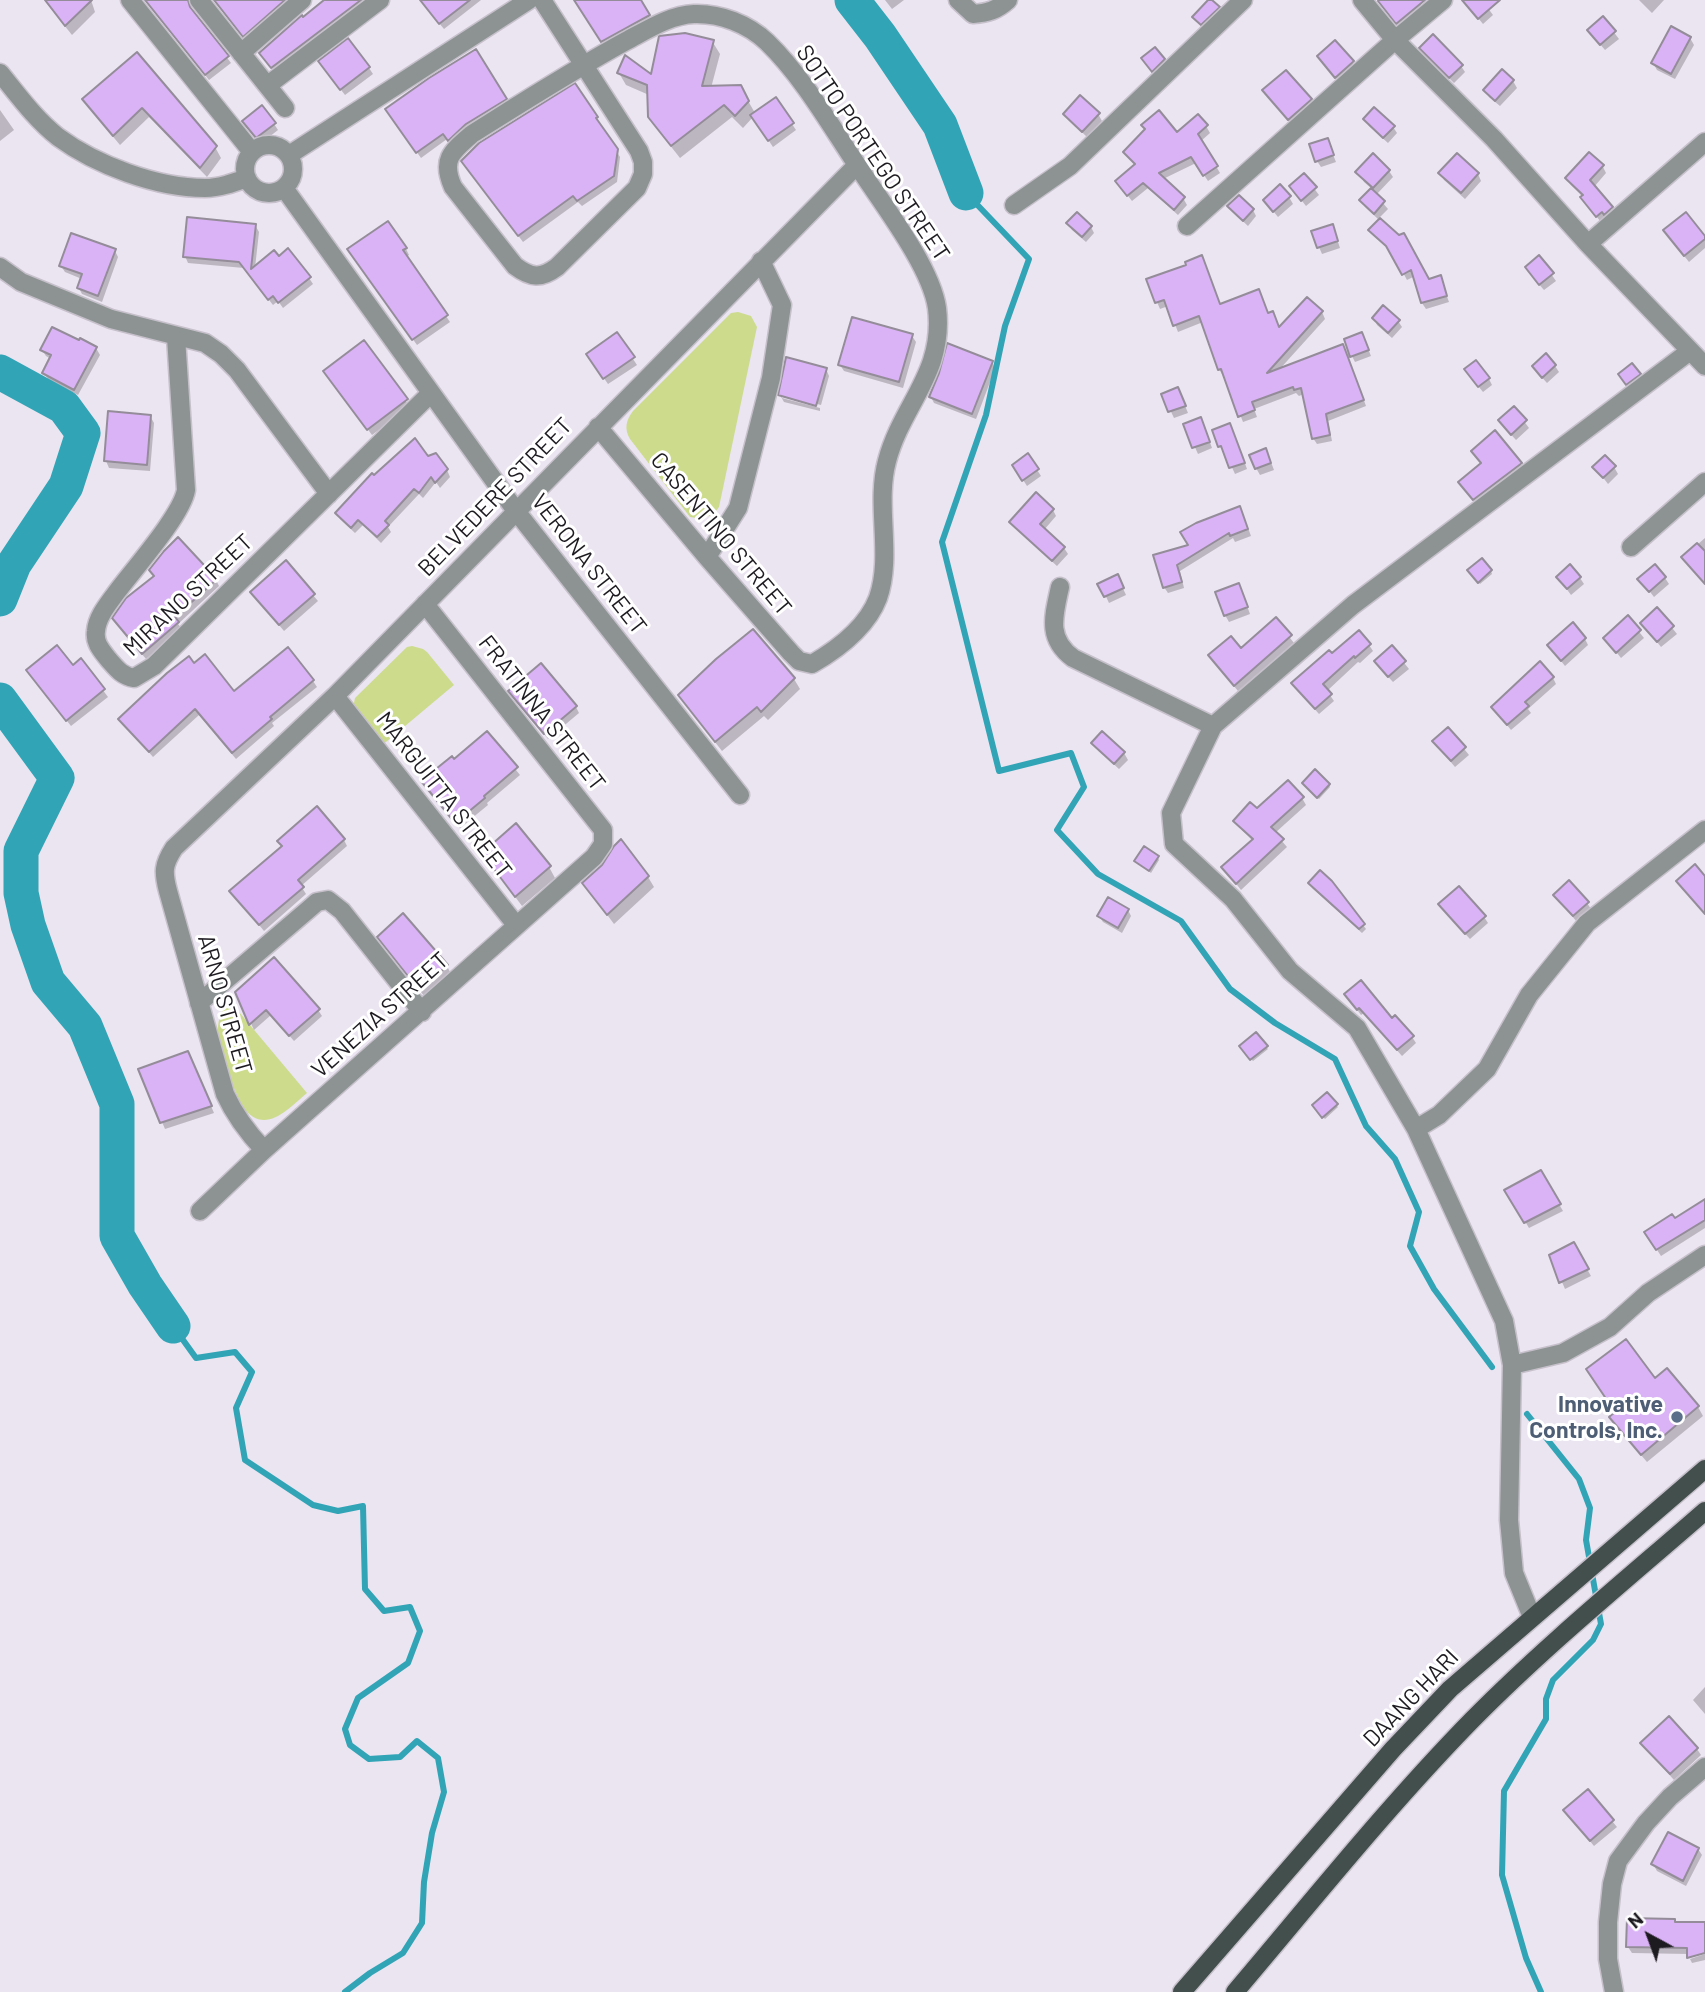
<!DOCTYPE html>
<style>
body{margin:0}
#map{position:relative;width:1705px;height:1992px;overflow:hidden;background:#ebe4f1;font-family:Barlow,sans-serif}
canvas{display:block}
.north{position:absolute;left:1614px;top:1901px;width:70px;height:70px;-webkit-text-stroke:5px #fff;paint-order:stroke;rotate:319deg;font-size:19px;font-weight:700;line-height:28px;text-align:center;color:#1e1b20}
.north::after{content:'';display:block;margin:auto;width:24px;height:32px;background:#1e1b20;clip-path:polygon(50% 0,100% 100%,50% 72%,0 100%)}
</style>
<div id="map">
<canvas width="1705" height="1992"></canvas>
<div class="north">N</div>
</div>
<script>
const g = document.querySelector('canvas').getContext('2d');
g.lineJoin = 'round';
function fillPath(path, color) { g.fillStyle = color; g.fill(path, 'evenodd'); }
function strokePath(path, color, width, dash) { g.strokeStyle = color; g.lineWidth = width; g.lineCap = dash ? 'butt' : 'round'; g.setLineDash(dash || []); g.stroke(path); }
function drawText(font, color, halo, rows, align = 'center') {
  g.font = font + ' Barlow,sans-serif'; g.lineWidth = 6; g.setLineDash([]); g.textBaseline = 'middle'; g.strokeStyle = halo; g.fillStyle = color; for (const [text, x, y, turn = 0] of rows) {
    g.save(); g.translate(x, y); g.rotate((+turn || 0) * Math.PI / 180); g.textAlign = isNaN(turn) ? turn : align; if (halo) g.strokeText(text, 0, 0); g.fillText(text, 0, 0); g.restore();
  }
}
fillPath(new Path2D(`
 M738,312L751,316L757,327L719,507C712,517 703,520 690,517L630,439C624,429 626,420 633,411L731,313Z
 M412,646L423,649L427,652L454,685L380,747L353,708L355,698L407,647Z
 M229,1000L307,1093C288,1109 264,1137 242,1106C229,1074 203,1031 229,1000Z`), '#ccdc8c');
fillPath(new Path2D(`
 M44,0H91L95,12L72,35Z
 M145,0H194L190,9L231,63L209,80Z
 M214,0H288L290,4L247,42Z
 M326,0H372L276,74L264,60Z
 M431,0H481L444,29L429,11Z
 M588,0H639L653,22L606,47L580,5Z
 M885,0H904L892,9Z
 M1377,0H1418L1425,10L1401,29Z
 M1478,0H1482L1493,15L1483,24L1474,13Z
 M1639,0H1664L1652,13Z
 M1218,8L1222,14L1205,30L1195,18Z
 M1603,18L1619,39L1605,50L1593,36Z
 M1690,38L1694,45L1675,79L1657,70L1653,63Z
 M712,41L720,54L711,88L740,87L755,113L775,99L796,130L773,147L753,117L743,128L732,117L680,158L658,130L650,116L649,95L626,85L619,73L652,77Z
 M1421,48L1461,66L1465,72L1454,83L1425,54Z
 M475,51L509,106L452,146L447,139L421,158L391,116Z
 M137,54L215,147L221,158L207,177L149,117L120,145L90,109L84,99Z
 M1319,57L1352,62L1356,69L1340,83Z
 M1163,60L1167,67L1157,77L1147,65Z
 M324,68H369L373,74L345,95Z
 M1502,72L1513,81L1517,88L1500,106L1489,97L1485,90Z
 M1264,91L1310,100L1314,107L1293,126Z
 M0,110L14,130L0,141Z
 M1065,114H1098L1102,121L1087,137L1069,120Z
 M596,118L620,157L617,182L582,206L578,202L523,242L467,167Z
 M1365,119L1393,127L1397,133L1388,143L1369,126Z
 M274,124L278,130L260,144L248,128Z
 M1206,126L1210,133L1201,141L1220,173L1208,181L1196,163L1163,179L1183,198L1187,205L1178,215L1148,188L1132,201L1121,187L1136,166L1125,153L1177,134Z
 M1327,140L1336,162L1321,167L1317,161Z
 M1589,154L1603,167L1606,173L1594,187L1615,215L1601,222L1586,204L1583,197L1571,185L1567,178Z
 M1457,155L1478,174L1481,181L1465,199L1444,180L1440,173Z
 M1389,171L1393,177L1376,195L1388,209L1378,219L1365,207L1361,200L1372,189L1364,182L1360,175Z
 M1304,175L1319,195L1306,206L1291,187Z
 M1289,197L1293,204L1278,217L1269,206Z
 M1229,206L1253,210L1256,216L1248,226L1233,212Z
 M1685,215L1705,239V248L1689,262L1669,237Z
 M1378,219L1399,238L1429,281L1440,278L1449,302L1426,309L1422,303L1415,276L1407,280L1392,252L1374,236L1371,230L1380,220Z
 M1068,223L1091,227L1094,233L1086,242L1072,230Z
 M255,225L259,232L255,268L309,278L313,284L283,308L278,301L273,305L244,268L188,263L185,256Z
 M1313,233H1335L1340,248L1322,254Z
 M406,249L409,255L406,257L450,322L417,345L353,256Z
 M115,251L118,257L102,302L82,294L79,288L82,279L65,272L61,266Z
 M1539,257L1556,281L1544,290L1530,274Z
 M1148,281L1220,306L1268,315L1279,329L1322,312L1325,319L1278,371L1346,352L1366,406L1328,421L1332,441L1317,444L1313,438L1304,394L1299,396L1296,393L1254,409L1257,417L1243,422L1225,375L1223,376L1219,369L1203,322L1178,332L1168,306L1160,309Z
 M1374,318L1398,321L1402,327L1392,338L1377,325Z
 M1362,334L1371,356L1355,362L1352,356Z
 M617,335L637,365L608,384L592,361Z
 M912,336L916,342L903,388L844,371L840,365Z
 M363,343L410,407L372,435L329,377Z
 M96,348L100,355L78,395L48,379L44,373L51,359L46,356L42,350Z
 M992,362L995,369L976,419L934,403L931,397Z
 M1555,366L1559,372L1547,383L1538,373Z
 M826,369L829,376L821,405L782,395V398L820,408V411L784,402L780,395Z
 M1639,375L1643,381L1631,390L1624,381Z
 M1470,376L1489,379L1492,385L1483,392Z
 M1163,395L1181,396L1188,413L1174,418Z
 M1514,408L1529,428L1516,440L1504,427Z
 M150,416L154,423L150,471L109,468L106,461Z
 M1185,425L1204,426L1212,448L1198,454Z
 M1233,431L1247,469L1235,474L1225,452H1224L1220,446Z
 M1495,432L1525,470L1478,505L1464,489L1482,464L1473,452Z
 M1028,456L1041,476L1027,486L1018,472Z
 M1269,457L1274,470L1260,475L1256,468Z
 M427,458L447,470L450,477L440,488L436,482L423,498L419,494L388,527L391,532L381,543L363,525L355,533L340,519L337,513Z
 M1595,467H1614L1618,474L1608,484Z
 M1053,510L1056,516L1044,530L1064,548L1068,554L1057,566L1015,528L1011,522Z
 M1243,514L1251,536L1235,542L1233,538L1180,571L1184,588L1168,593L1164,587L1155,556L1190,546Z
 M1705,538V582L1683,557Z
 M178,540L216,580L219,586L178,624L182,629L146,659L118,625L155,577L151,570Z
 M285,563L318,601L284,631L256,598Z
 M1491,571L1492,574L1480,584L1471,573Z
 M1558,577L1580,578L1584,584L1571,595Z
 M1665,578L1669,584L1654,597L1640,579Z
 M1120,582L1126,595L1109,603L1100,584Z
 M1242,592L1250,614L1229,622L1225,615Z
 M1657,609L1677,634L1661,647L1642,623Z
 M1628,618L1644,638L1621,658L1605,638Z
 M1275,619L1294,643L1238,691L1214,662L1241,650Z
 M1585,639L1588,645L1565,666L1549,646Z
 M1369,645L1373,651L1360,663L1358,662L1327,691L1334,701L1319,714L1297,689L1332,656Z
 M1392,648L1409,669L1393,682L1380,668Z
 M81,661L108,697L71,726L32,677L72,667Z
 M194,665L234,694L313,681L317,687L272,723L274,726L236,759L199,715L153,757L120,719Z
 M1553,678L1556,684L1528,709L1531,713L1511,730L1493,708Z
 M794,679L800,689L768,720L764,716L722,751L686,705L680,695Z
 M514,697L576,707L579,713L548,739Z
 M1448,729L1469,755L1455,767L1438,747Z
 M1102,733L1124,753L1128,760L1119,769L1097,749L1093,743Z
 M487,734L520,775L487,803L488,805L460,828L427,788Z
 M1329,785L1330,787L1319,799L1305,786Z
 M1302,798L1306,805L1275,833L1287,847L1241,890L1223,867L1253,841L1239,827L1235,821L1257,810Z
 M516,826L549,867L555,878L522,906L490,863Z
 M344,840L347,846L301,886L306,894L264,931L232,892Z
 M1158,858L1159,860L1151,873L1136,861Z
 M648,877L654,887L614,924L591,893Z
 M1310,883L1363,925L1366,929L1362,933L1312,888Z
 M1559,901L1587,903L1591,909L1577,922Z
 M1128,910L1131,916L1122,933L1103,922L1099,916Z
 M1444,911L1484,917L1488,923L1470,939Z
 M383,943L447,966L450,972L424,996Z
 M237,992L318,1010L322,1016L294,1041L271,1015L254,1030Z
 M1350,1000L1391,1020L1412,1037L1416,1043L1402,1056L1364,1013L1361,1015Z
 M1266,1047L1268,1049L1253,1061L1242,1049Z
 M191,1060L214,1113L165,1129L140,1070Z
 M1336,1105L1338,1107L1325,1119L1315,1108Z
 M1540,1172L1563,1211L1529,1228L1507,1191Z
 M1705,1201V1228L1661,1256L1646,1233L1674,1220Z
 M1573,1245L1591,1276L1565,1289L1551,1256Z
 M1655,1380L1698,1407L1703,1416L1647,1462L1616,1426V1413Z
 M1705,1687V1714L1693,1700Z
 M1669,1719L1697,1749L1701,1755L1674,1780L1646,1749L1642,1743Z
 M1588,1792L1617,1827L1594,1846L1565,1811Z
 M1698,1849L1702,1855L1686,1886L1657,1871L1653,1864Z
 M1676,1924H1705V1951L1690,1955V1958L1689,1954L1632,1953L1628,1947Z
 M1705,1954V1960L1692,1963L1690,1959Z`), '#0003');
strokePath(new Path2D(`
 M966,193L1029,259L1005,326L986,415L942,542L999,771L1071,753L1084,787L1057,830L1098,874L1181,921L1230,989L1275,1023L1335,1059L1366,1126L1395,1159L1419,1212L1410,1246L1434,1289L1492,1367
 M173,1326L196,1358L235,1352L252,1372L236,1408L245,1460L313,1505L338,1511L363,1506L365,1589L384,1611L410,1607L420,1631L408,1663L358,1698L345,1729L350,1745L369,1759L400,1757L417,1741L438,1758L444,1792L432,1833L424,1882L422,1923L403,1953L370,1973L345,1992
 M1527,1414L1579,1479L1590,1508L1586,1540L1601,1624L1593,1640L1553,1680L1546,1699V1719L1504,1791L1502,1875L1526,1958L1541,1992`), '#31a4b6', 6);
strokePath(new Path2D(`
 M852,0L880,36L940,125L966,193
 M0,372L64,407L83,433L66,486L14,564L0,599
 M0,700L57,778L21,851V893L28,925L48,982L85,1026L117,1104V1236L145,1285L173,1326`), '#31a4b6', 35);
const building = new Path2D(`
 M45,0H92L65,26Z
 M145,0H188L190,7L229,56L205,75Z
 M214,0H285L243,37Z
 M324,0H361L271,68L259,53L302,15L303,17Z
 M420,0H470L439,24Z
 M574,0H641L650,15L601,42Z
 M1208,0H1212L1220,7L1201,25L1192,17Z
 M1379,0H1425L1396,24L1378,1Z
 M1462,0H1500L1478,19Z
 M1603,16L1616,31L1600,45L1587,30Z
 M1671,26L1691,37L1671,74L1651,63Z
 M685,33L714,40L702,86L741,85L749,101L735,116L724,105L671,146L648,117L647,85L617,73L625,55L651,74L659,36Z
 M1433,34L1463,65L1449,78L1419,48Z
 M348,38L370,67L340,90L318,61Z
 M1335,40L1354,61L1335,78L1317,56Z
 M1155,47L1165,59L1152,72L1141,58Z
 M476,49L507,99L466,124L448,141L443,134L416,153L385,109L429,78Z
 M137,52L217,146L200,168L142,108L113,136L82,99Z
 M1502,69L1514,80L1495,101L1483,90Z
 M1286,70L1312,99L1288,120L1262,90Z
 M575,83L598,117L596,118L618,149L614,176L577,201L573,196L518,236L461,161L479,143Z
 M1080,95L1100,113L1082,132L1063,114Z
 M776,97L794,123L768,141L750,115Z
 M262,105L276,123L256,138L242,121Z
 M1374,107L1395,126L1383,138L1363,119Z
 M1159,110L1177,132L1198,114L1208,125L1198,134L1218,166L1203,176L1191,157L1159,173L1185,197L1174,210L1143,183L1127,196L1115,181L1135,164L1123,152L1145,129L1141,125Z
 M1328,138L1334,155L1315,162L1309,144Z
 M1589,152L1604,165L1590,180L1613,207L1604,215L1602,212L1596,217L1580,197L1583,195L1565,178Z
 M1373,153L1390,170L1373,188L1355,172Z
 M1457,153L1479,173L1461,193L1438,173Z
 M1304,173L1317,187L1301,201L1289,186Z
 M1280,184L1291,196L1273,212L1263,200Z
 M1371,188L1385,201L1374,214L1359,200Z
 M1239,195L1254,209L1243,221L1227,206Z
 M1077,212L1092,226L1082,237L1066,223Z
 M1686,212L1705,236V239L1684,256L1663,230Z
 M187,217L256,224L251,269L274,250L279,256L288,248L311,277L278,303L273,296L268,300L239,262L183,257Z
 M1380,218L1399,235L1404,233L1429,279L1441,275L1447,296L1421,303L1411,270L1402,275L1386,246L1368,230Z
 M388,221L407,248L403,250L448,315L412,340L347,249Z
 M1333,224L1338,241L1317,248L1311,231Z
 M71,233L116,249L98,296L77,288L82,274L59,266Z
 M1202,255L1220,304L1259,289L1268,313L1273,311L1279,327L1307,297L1323,311L1267,373L1343,344L1364,400L1326,414L1330,435L1312,439L1301,388L1294,390L1293,387L1252,402L1255,410L1238,417L1221,369L1218,370L1199,316L1173,326L1164,300L1155,303L1146,279L1186,265L1185,262Z
 M1539,255L1554,273L1539,285L1525,267Z
 M1383,305L1400,320L1388,333L1372,318Z
 M852,317L913,334L899,382L838,365Z
 M52,327L79,340L80,338L97,347L74,390L42,373L51,355L40,350Z
 M617,332L635,357L603,379L586,354Z
 M1362,332L1369,350L1350,357L1344,339Z
 M364,340L408,399L367,430L323,371Z
 M947,343L993,361L972,414L929,397L939,373Z
 M1546,353L1556,365L1542,378L1532,366Z
 M786,357L827,368L816,406L778,395Z
 M1476,360L1490,378L1478,387L1464,369Z
 M1632,363L1641,374L1626,385L1618,374Z
 M1178,387L1186,406L1168,412L1161,394Z
 M1514,406L1527,420L1511,435L1498,420Z
 M108,411L151,415L147,465L104,461Z
 M1201,417L1210,442L1192,448L1183,424Z
 M1230,423L1245,463L1229,468L1221,446L1218,447L1212,430Z
 M1495,430L1522,463L1473,500L1458,482L1481,463L1471,451Z
 M415,438L428,456L436,453L448,469L435,483L431,477L419,493L414,489L385,521L389,525L377,537L358,520L351,528L335,513L372,473L374,475Z
 M1266,448L1271,463L1255,469L1249,455Z
 M1028,453L1039,469L1022,481L1012,465Z
 M1605,455L1616,466L1603,478L1592,467Z
 M1036,492L1054,509L1040,524L1065,547L1052,561L1009,522Z
 M1240,506L1248,529L1230,536L1229,533L1177,565L1182,582L1163,588L1153,555L1188,545L1180,532L1196,523Z
 M178,537L217,579L175,617L179,622L142,654L112,618L126,598L154,576L149,570L164,551Z
 M1697,543L1705,551V584L1681,557Z
 M1482,558L1492,570L1478,583L1467,570Z
 M286,560L315,594L279,625L250,592Z
 M1570,564L1581,577L1567,589L1556,577Z
 M1655,564L1666,577L1649,592L1637,579Z
 M1118,574L1124,588L1104,597L1097,584Z
 M1239,583L1248,607L1224,616L1215,592Z
 M1657,607L1674,626L1657,642L1640,623Z
 M1628,615L1641,630L1616,653L1603,638Z
 M1276,617L1292,635L1234,686L1208,655L1231,636L1241,648Z
 M1573,622L1586,638L1561,661L1547,645Z
 M753,629L795,678L761,712L757,707L715,742L678,695L716,659Z
 M1359,630L1371,644L1355,658L1354,656L1323,684L1332,694L1315,709L1291,683L1329,650L1332,653Z
 M57,645L73,665L81,658L105,689L66,721L26,670Z
 M1392,645L1406,661L1388,677L1374,661Z
 M288,647L314,680L270,717L272,719L232,753L195,709L149,752L118,719L167,673L189,656L194,663L205,654L234,691Z
 M1540,661L1554,677L1525,702L1529,706L1507,725L1491,707Z
 M541,663L577,706L544,734L508,691Z
 M1448,727L1466,747L1451,761L1432,741Z
 M487,731L518,767L484,796L485,798L455,823L421,781L452,756L454,759Z
 M1102,731L1125,752L1114,764L1091,743Z
 M1315,769L1330,784L1317,798L1302,783Z
 M1288,780L1304,797L1271,827L1284,839L1236,884L1221,867L1253,839L1233,821L1250,802L1257,808Z
 M317,806L345,839L298,880L304,887L259,925L229,891L282,846L277,841Z
 M516,823L551,866L515,897L482,853Z
 M621,839L649,876L607,915L582,883L602,865L614,846Z
 M1144,846L1159,856L1149,871L1134,861Z
 M1695,864L1705,876V914L1676,881Z
 M1320,870L1332,881L1365,924L1359,929L1308,883Z
 M1569,880L1589,902L1573,916L1553,895Z
 M1459,886L1486,916L1465,934L1438,904Z
 M1108,897L1129,909L1118,928L1097,916Z
 M403,913L448,965L419,990L377,937Z
 M274,957L320,1009L289,1036L266,1010L249,1025L235,992Z
 M1361,980L1392,1018L1395,1015L1414,1036L1397,1050L1359,1008L1357,1010L1344,994Z
 M1256,1032L1268,1046L1250,1060L1239,1046Z
 M188,1051L212,1106L160,1123L138,1069Z
 M1327,1092L1338,1104L1322,1118L1312,1105Z
 M1541,1170L1561,1204L1524,1223L1504,1190Z
 M1705,1199V1220L1656,1250L1644,1232L1672,1214L1675,1218Z
 M1574,1242L1589,1269L1559,1283L1549,1255Z
 M1626,1339L1655,1378L1667,1368L1699,1406L1641,1455L1609,1417L1615,1412L1586,1369Z
 M1669,1716L1698,1748L1670,1774L1640,1743Z
 M1588,1789L1614,1820L1590,1841L1563,1810Z
 M1668,1832L1699,1848L1683,1881L1651,1864Z
 M1627,1918L1675,1919V1922H1705V1953L1687,1958V1948L1626,1947Z`);
fillPath(building, '#dab2f6');
strokePath(building, '#948d99', 2);
const minor = new Path2D(`
 M130,0L252,152
 M199,0L285,108
 M542,0L639,151L643,162V174L637,188L557,267C541,279 531,278 515,266L453,187C441,160 451,152 472,134C523,102 573,70 626,41C647,30 670,15 694,14C720,13 748,24 767,42C803,77 829,123 857,165C881,202 931,266 937,308C945,373 902,404 887,461C875,505 893,555 878,598C867,627 838,649 812,664L799,661L791,653L707,557L598,427
 M958,0L973,14C988,13 997,10 1008,0
 M1362,0L1395,40L1494,139L1588,244L1705,366
 M241,53L302,0
 M0,73C18,95 35,119 58,137C96,165 157,188 205,188C219,188 233,183 247,178
 M268,85L380,0
 M245 169a24 24 0 1 1 48 0a24 24 0 1 1-48 0Z
 M289,155L529,0
 M284,188L516,511L740,795
 M1014,205L1070,166L1243,0
 M1187,226L1395,40L1443,0
 M1588,244L1705,142
 M0,267L21,282L111,319L205,343L221,354L237,370L329,494
 M176,337L186,490C182,515 133,570 116,593C108,604 97,617 96,631C94,643 102,651 109,660C117,669 122,676 134,678L154,666L431,393
 M1631,547L1705,482
 M707,557L738,508L771,378L782,305L761,261
 M1060,587C1054,615 1046,638 1073,658L1213,726
 M335,696L516,925
 M199,1003L309,909L317,902L328,900L342,911L422,1012
 M1416,1129L1439,1115L1487,1069L1529,995L1587,923L1705,830
 M264,1150C248,1133 235,1116 225,1094L168,891C163,872 163,865 174,848L335,696L857,165
 M200,1211L264,1150L594,857L603,844V830L425,604
 M1512,1365L1563,1353L1610,1327L1648,1293L1705,1255
 M1532,1617L1514,1573L1509,1520L1512,1365L1504,1321L1416,1129L1357,1028L1290,971L1233,899L1174,844L1171,813L1213,726L1353,605L1690,351
 M1614,1992L1608,1959V1922L1612,1884L1618,1861L1646,1823L1670,1797L1705,1767`);
const major = new Path2D(`
 M1182,1992L1393,1749L1450,1689L1705,1469
 M1235,1992C1313,1900 1388,1806 1472,1720C1545,1646 1627,1579 1705,1511`);
strokePath(minor, '#c6c0cb', 21);
strokePath(major, '#c6c0cb', 21);
strokePath(minor, '#8c9392', 18);
strokePath(major, '#434f4d', 18);
for (const [x, y, r, color] of [
 [1677,1417,7,"#5c6f8a"]
]) { const dot = new Path2D(); dot.arc(x, y, r, 0, 2 * Math.PI); g.fillStyle = color; g.fill(dot); strokePath(dot, '#fff', 2.5); }
drawText('23px', '#1e1b20', '#fff', [
 ["SOTTO PORTEGO STREET",873,153,56],
 ["BELVEDERE STREET",495,497,-46],
 ["CASENTINO STREET",721,534,50],
 ["VERONA STREET",589,564,52],
 ["MIRANO STREET",188,595,-43],
 ["FRATINNA STREET",542,713,52],
 ["MARGUITTA STREET",444,795,52],
 ["ARNO STREET",225,1004,74],
 ["VENEZIA STREET",380,1015,-42],
 ["DAANG HARI",1411,1698,-46]
]);
drawText('bold 23px', '#4e5e75', '#fff', [
 ["Innovative",1663,1404],
 ["Controls, Inc.",1663,1430]
], 'right');
</script>
